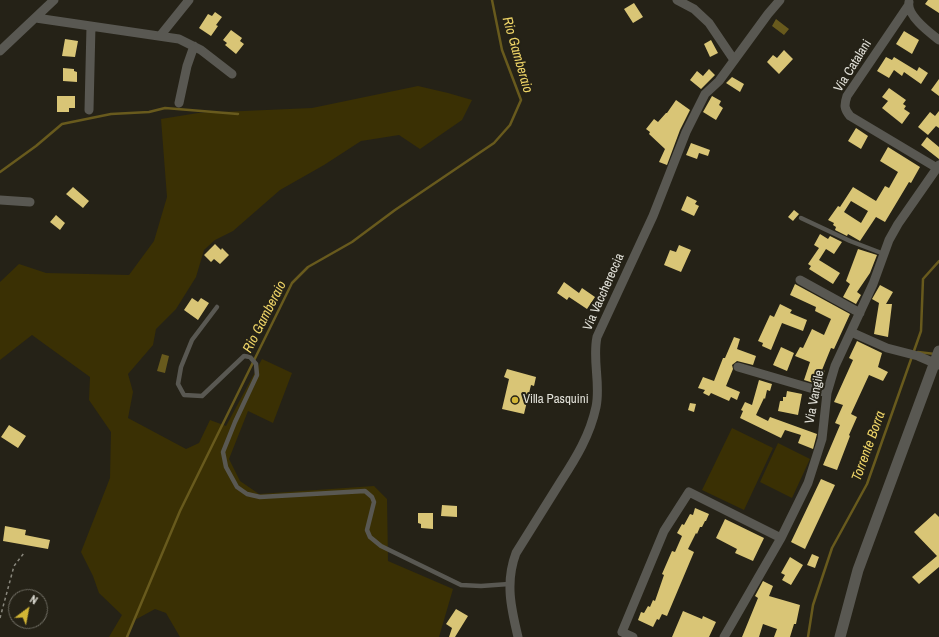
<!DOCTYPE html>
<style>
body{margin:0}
#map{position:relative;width:939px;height:637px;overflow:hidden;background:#252217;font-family:"Archivo Narrow",sans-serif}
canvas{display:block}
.north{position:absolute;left:8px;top:589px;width:40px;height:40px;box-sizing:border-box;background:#252217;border:1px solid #706e64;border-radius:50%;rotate:32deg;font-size:11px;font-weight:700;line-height:16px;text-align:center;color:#e1e0d8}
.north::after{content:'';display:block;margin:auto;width:14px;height:18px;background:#d3b635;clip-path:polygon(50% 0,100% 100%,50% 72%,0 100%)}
</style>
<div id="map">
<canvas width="939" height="637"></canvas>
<div class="north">N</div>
</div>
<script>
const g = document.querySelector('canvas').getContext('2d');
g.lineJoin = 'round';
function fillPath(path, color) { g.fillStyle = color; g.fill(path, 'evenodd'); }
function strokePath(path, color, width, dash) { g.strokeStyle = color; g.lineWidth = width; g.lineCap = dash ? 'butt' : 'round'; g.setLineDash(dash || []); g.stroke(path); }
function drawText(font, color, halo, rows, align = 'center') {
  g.font = font + ' "Archivo Narrow",sans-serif'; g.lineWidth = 4; g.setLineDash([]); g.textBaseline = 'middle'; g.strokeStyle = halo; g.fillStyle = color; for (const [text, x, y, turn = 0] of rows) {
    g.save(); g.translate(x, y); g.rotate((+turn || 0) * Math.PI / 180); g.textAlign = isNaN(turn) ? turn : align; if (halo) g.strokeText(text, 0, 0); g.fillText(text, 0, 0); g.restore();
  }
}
fillPath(new Path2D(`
 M418,86L448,93L472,100L462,120L420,149L399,135L361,141L324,165L280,190L233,231L215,240L204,250L196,277L176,309L156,329L153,345L128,374L133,392L128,418L186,449L199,443L210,420L226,426L262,359L292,373L273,423L248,411L229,459L240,481L259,494L374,486L387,499L388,561L453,589L439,637H180L166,613L155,609L133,621L126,637H109L122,615L99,593L93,576L81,552L110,478L111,432L89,400L90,377L32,335L0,360V282L19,264L46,273L129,275L154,241L167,197L161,119L198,113L312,108Z
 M732,428L773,448L744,510L702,490Z
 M778,443L810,459L792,498L760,482Z`), '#3a3004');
fillPath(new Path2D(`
 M776,19L789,29L784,35L772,26Z
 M162,354L169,356L165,373L157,371Z`), '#685a1d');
strokePath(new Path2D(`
 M0,172L36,146L62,124L111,114L149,112L165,108L238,114
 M918,352L935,354
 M127,637L180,511L292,283L308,267L352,242L395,210L494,143L510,125L521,100L502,50L492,0
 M808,637L813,605L832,548L867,484L921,331L923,279L939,261`), '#685a1d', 2.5);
fillPath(new Path2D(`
 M928,0H939V13L925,4Z
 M634,3L643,17L633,23L624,9Z
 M215,12L222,17L216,25L218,26L211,36L199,28L208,14L212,16Z
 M231,30L242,38L240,41L244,44L236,54L225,45L227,43L223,40Z
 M904,31L919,40L912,54L896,44Z
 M65,39L78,41L75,57L62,56Z
 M711,40L718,53L710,57L704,44Z
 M784,50L793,59L779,74L767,62L773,55L777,58Z
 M886,57L892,60L894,57L917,71L919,67L928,73L921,84L904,72L902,76L894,70L889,78L877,71Z
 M63,68L74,69V71L77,72V82L63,81Z
 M709,69L715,75L701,89L690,80L697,71L703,76Z
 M732,77L744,84L740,92L726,83Z
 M939,79V96L931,90Z
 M889,88L906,100L903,104L906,106L904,109L910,113L902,124L882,108L888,101L882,97Z
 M57,96H75V108H69V112H57Z
 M712,96L721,101L719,105L723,108L716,120L703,112Z
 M676,100L690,110L680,130L667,165L659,162L665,149L649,134L650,132L646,129L654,119L658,122L666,113H667Z
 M939,111V128L936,126L928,135L918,127L930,112L935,116Z
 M856,128L868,136L861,149L848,141Z
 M927,137L939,147V159L921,145Z
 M691,143L710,150L708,156L699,153L697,159L686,155Z
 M888,147L920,167L911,183L909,182L885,222L876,217L860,241L848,234L847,236L835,230L836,227L833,225L834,223L828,220L838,206L840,207L853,187L876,201L885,186L889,188L898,172L880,161ZM851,201L868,211L861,223L844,212Z
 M73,187L89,201L83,208L66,194Z
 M687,196L697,201L695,204L699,206L694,216L681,210Z
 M794,210L799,214L793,221L788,217Z
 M56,215L65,223L60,230L50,222Z
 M820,234L828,239L830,236L842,242L834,254L826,249L819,260L840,273L833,284L809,269L811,266L808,264L819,248L814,245Z
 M215,244L221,250L222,248L229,255L220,264L214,259L211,262L204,255Z
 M679,245L691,250L681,272L664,265L670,250L676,252Z
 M858,249L877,255L870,273L857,292L861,295L856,304L843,297L850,284L846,281Z
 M564,282L579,293L582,288L595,297L587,309L569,297L567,300L557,293Z
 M795,284L850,314L834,349L831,348L822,370L825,371L820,385L804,380L810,362L795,356L800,347L803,348L812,329L824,335L831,319L815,311L816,307L790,295Z
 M880,285L893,292L886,304H892L888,337L874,334L879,303L872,299Z
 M192,298L198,302L201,298L209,303L198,320L184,310Z
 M780,304L792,310L790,313L807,320L803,331L782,323L771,350L762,346L763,343L758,341L770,315L774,317Z
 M734,337L740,339L737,349L756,356L753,365L737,361L732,365L733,369L726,386L740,392L737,400L731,397L729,401L711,393L709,396L703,393L705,390L698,388L703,377L714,381L723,358H725Z
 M857,341L882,353L878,367L888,372L883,381L869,375L851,414L857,417L849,435L850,436L837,470L823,465L840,425L835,423L843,405L834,402L853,360L849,358Z
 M781,347L794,353L787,371L773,365Z
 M507,369L536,377L534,386L531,385L524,414L502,409L509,379L504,377Z
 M759,380L772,384L770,391L767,390L765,399L764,398L756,415L768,421L770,417L817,434L813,449L798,443L801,435L785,430L781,438L740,418L743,411L741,410L745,402L752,405Z
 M787,391L802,394L798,415L778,411L780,401H783V397H786Z
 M690,403L696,404L694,412L688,410Z
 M9,425L26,436L18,448L1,437Z
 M821,479L835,485L805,549L791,542Z
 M442,505L457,506V517L441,516Z
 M695,508L709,514L706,521H705L702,527H700L697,534L696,533L688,549L694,552L667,616L662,614L659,620L657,619L653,627L638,620L641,612L644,613L648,606L650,607L653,600L655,601L664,575L662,574L672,551L675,552L682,536L677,533L682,524L684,525L690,514L693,515Z
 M418,513H433V529L421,528V524L418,523Z
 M935,513L939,517V567L919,584L912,577L937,556L914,532Z
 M725,519L764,538L753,561L735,553L737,549L716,538Z
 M5,526L26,530L25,535L50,540L48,549L3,541Z
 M812,554L819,557L815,568L807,565Z
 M790,557L803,565L791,585L782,580L785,575L781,573Z
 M763,581L773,586L769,596L800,605L796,624H794L790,637H774L777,629L763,624L759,637H742L758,598L755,596Z
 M456,609L468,616L455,637H449L452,628L446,624Z
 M683,611L702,619L703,616L716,622L709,637H672Z`), '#d9c576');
strokePath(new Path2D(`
 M0,618L14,566L24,553`), '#8a887e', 1.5, [3, 3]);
strokePath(new Path2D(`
 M801,218L850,241L884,254
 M217,307L192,340L181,367L178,384L184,395L202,396L244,356L250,357L256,364L257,375L235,422L223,452L226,467L237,487L247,494L260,497L365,491L372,497L374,502L367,530L370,537L381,546L461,585L481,586L509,584`), '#595852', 4.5);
strokePath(new Path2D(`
 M677,0L694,9L709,23L734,60
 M909,2C906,15 930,33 939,40
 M908,6L847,96C844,105 844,109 850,116L937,168
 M36,18L179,39L201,50L232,74
 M160,36L189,0
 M0,51L54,0
 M179,103L187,66L194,46
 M89,110L91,26
 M0,200L30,202
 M800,280L860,313
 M851,332L887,348L918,356L939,365
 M738,367L827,393
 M518,637C511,608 505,582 516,553C531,529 546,505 561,481C576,458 590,435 596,407C601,384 592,360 597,337L653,216L686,132L705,94L719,81L768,14L780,0
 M633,637L622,632L664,531L689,492L781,538
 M724,637L781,538L808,483L822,439L827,393L835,366L873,284L889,240L898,224L939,165`), '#595852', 9);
strokePath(new Path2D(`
 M840,637L858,570L939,351`), '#595852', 11);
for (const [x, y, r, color] of [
 [515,400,4,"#d3b635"]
]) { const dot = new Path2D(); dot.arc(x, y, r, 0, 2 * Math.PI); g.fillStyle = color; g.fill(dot); strokePath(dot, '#252217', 1.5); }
drawText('13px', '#e1e0d8', '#252217', [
 ["Via Catalani",853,66,-58],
 ["Via Vacchereccia",604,292,-66],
 ["Via Vangile",815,397,-79]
]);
drawText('13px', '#e1e0d8', '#252217', [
 ["Villa Pasquini",523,400]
], 'left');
drawText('italic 14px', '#edd366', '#252217', [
 ["Rio Gamberaio",517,55,74],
 ["Rio Gamberaio",265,317,-63],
 ["Torrente Borra",869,446,-70]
]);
</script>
